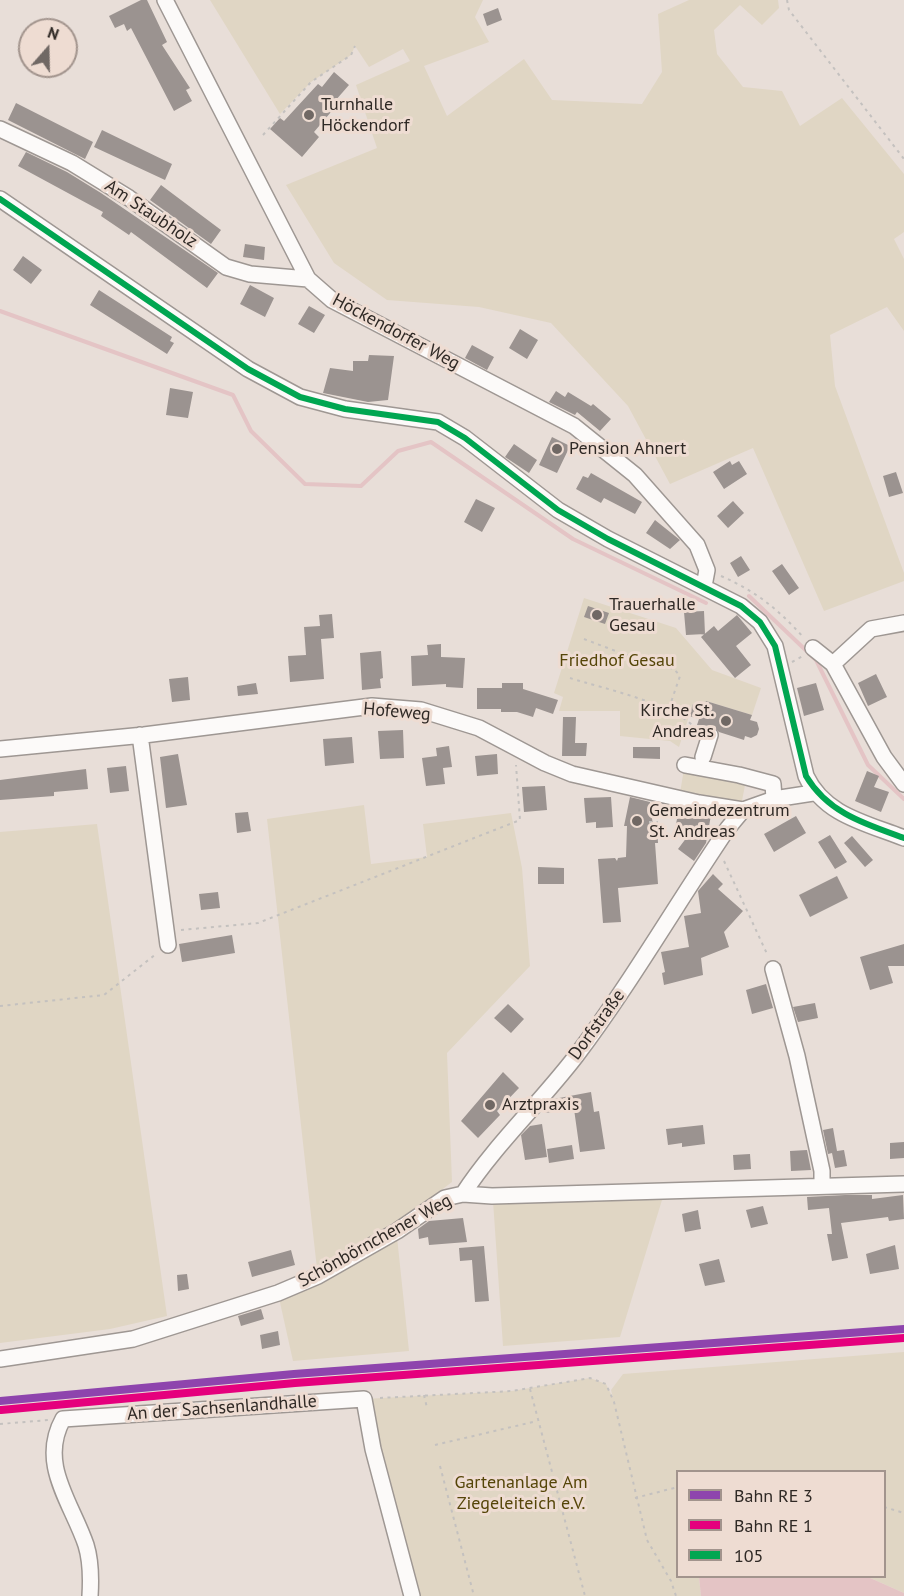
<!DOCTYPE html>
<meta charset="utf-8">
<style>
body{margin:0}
#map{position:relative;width:904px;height:1596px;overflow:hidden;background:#e8ded8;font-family:"PT Sans",sans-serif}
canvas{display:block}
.legend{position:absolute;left:676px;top:1470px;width:210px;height:108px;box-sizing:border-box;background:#eedcd2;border:2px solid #a2948d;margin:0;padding:8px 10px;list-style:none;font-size:18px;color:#2f2925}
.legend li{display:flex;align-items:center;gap:12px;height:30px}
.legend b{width:30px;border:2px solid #a2948d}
.north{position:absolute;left:18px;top:18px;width:60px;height:60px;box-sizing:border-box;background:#eedcd2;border:2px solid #a2948d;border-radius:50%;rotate:20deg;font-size:16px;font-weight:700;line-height:24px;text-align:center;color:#2f2925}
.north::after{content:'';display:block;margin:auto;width:21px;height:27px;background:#706864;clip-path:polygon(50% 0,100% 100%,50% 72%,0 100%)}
</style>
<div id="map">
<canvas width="904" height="1596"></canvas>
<ul class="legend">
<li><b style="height:8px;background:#8e44ad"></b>Bahn RE 3</li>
<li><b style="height:8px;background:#e5007d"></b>Bahn RE 1</li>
<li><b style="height:8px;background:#00a651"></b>105</li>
</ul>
<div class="north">N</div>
</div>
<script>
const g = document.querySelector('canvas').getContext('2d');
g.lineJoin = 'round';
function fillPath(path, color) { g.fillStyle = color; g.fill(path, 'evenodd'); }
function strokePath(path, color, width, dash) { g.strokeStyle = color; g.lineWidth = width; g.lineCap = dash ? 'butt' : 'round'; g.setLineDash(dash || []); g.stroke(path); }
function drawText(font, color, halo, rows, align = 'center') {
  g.font = font + ' "PT Sans",sans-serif'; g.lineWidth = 6; g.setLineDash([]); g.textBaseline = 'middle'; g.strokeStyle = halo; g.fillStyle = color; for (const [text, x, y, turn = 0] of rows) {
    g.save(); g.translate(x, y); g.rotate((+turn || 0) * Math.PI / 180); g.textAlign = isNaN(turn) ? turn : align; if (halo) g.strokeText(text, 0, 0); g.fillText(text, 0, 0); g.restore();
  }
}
fillPath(new Path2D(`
 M210,0H483L475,17L489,42L424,66L447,116L524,59L552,100L642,104L662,72L658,14L689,0H778L779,8L762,25L740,5L714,30L717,54L743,87L782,91L800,126L842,98L904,174V232L894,239L904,259V331L887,307L830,335L835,386L904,573V581L824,611L753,448L670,484L628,406L551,323L479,307L387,300L334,263L286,185L377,148L356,85L410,61L403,49L369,67L355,46L351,55L311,82L280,114Z
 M584,598L676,628L712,670L761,688L752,715L706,701L704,707L693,704L679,747L670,741L620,736V711H559L563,697L554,693Z
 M684,769L746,780L741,806L680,793Z
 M364,805L371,864L427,857L423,824L511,813L522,868L530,966L447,1053L452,1182L395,1225L317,1269L267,819Z
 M97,824L167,1316L110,1329L0,1343V832Z
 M662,1200L620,1337L503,1346L493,1201Z
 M397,1237L409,1351L293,1361L279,1298Z
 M904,1352V1593L868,1577L884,1576V1472H678V1576L699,1577L701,1596H412L364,1399L512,1391L590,1378L606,1384L613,1398L611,1390L623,1374Z`), '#e0d6c4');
fillPath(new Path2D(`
 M699,1577H868L904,1593V1596H701Z`), '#e4c4c5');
strokePath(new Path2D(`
 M0,311L233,395L251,431L305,484L361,486L398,451L431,442L573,539L706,603
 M749,596L816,660L868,765L904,799`), '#e4c4c5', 4);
fillPath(new Path2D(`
 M141,0H147L167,42L162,45L190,88L186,90L192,101L174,111L131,28L127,31L124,24L115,28L109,16Z
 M498,8L502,20L487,26L483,14Z
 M334,72L349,85L328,109L331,112L314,132L319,137L302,157L270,129L280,118L284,121L318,84L322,87Z
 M16,103L93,142L85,159L8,120Z
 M102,130L172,164L165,180L94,147Z
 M26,152L67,172L101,193L218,273L207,288L131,232L129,235L101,216L103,212L18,166Z
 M161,185L221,230L211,244L150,200Z
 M245,244L265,247L264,260L243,257Z
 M23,256L42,270L31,284L13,270Z
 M250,285L274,298L265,317L240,304Z
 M99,290L172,337L170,341L174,343L167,354L90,305Z
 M309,306L325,315L314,333L298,324Z
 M520,329L538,340L527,359L509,348Z
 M472,345L494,357L487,370L465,358Z
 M369,355L394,356L388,400L368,402L323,393L330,368L353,371V361H368Z
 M170,388L193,392L188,418L166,415Z
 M556,391L565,397L568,392L591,406L593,404L611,419L600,431L577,412L575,415L549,402Z
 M552,437L570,446L557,473L539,465Z
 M514,444L537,460L529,473L505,457Z
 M730,461L732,465L739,461L747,474L724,489L713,472Z
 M896,472L903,493L889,497L883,476Z
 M591,473L642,502L635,514L604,498L601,503L576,489L583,476L588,478Z
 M476,499L495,508L482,532L464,522Z
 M733,501L744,513L728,528L717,516Z
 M655,520L680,540L670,549L646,533Z
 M741,556L750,570L738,577L730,563Z
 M782,564L799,588L789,595L772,571Z
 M588,606L609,613L605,624L584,617Z
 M704,611L705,634L686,635L684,612Z
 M332,614L334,638L321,639L324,679L290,682L288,656L306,655L304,627L320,626L319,615Z
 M737,615L752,633L736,646L751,665L735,678L701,637L714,626L718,631Z
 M441,644V657L465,658L463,688L446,687V684L412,686L411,656L428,655L427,645Z
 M381,651L383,678L380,679L381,688L362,690L360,653Z
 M876,674L887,697L868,706L858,683Z
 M188,677L190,700L172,702L169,679Z
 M256,683L258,694L238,696L237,686Z
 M502,683H523V689L558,700L553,714L536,708L533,717L517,712H501V709H477V688H502Z
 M816,683L824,710L804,716L797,688Z
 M706,701L752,715L750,720L757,722L759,729L757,735L751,738L745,736L744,740L719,732L713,726L697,725L699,719L689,716L693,704L704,707Z
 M563,717H576L575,743H587L586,756H562Z
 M403,730L404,758L380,759L378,731Z
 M352,737L354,763L325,766L323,739Z
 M449,746L452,767L443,768L445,784L426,786L422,758L437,756L436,748Z
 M633,747H660V759L633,758Z
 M178,754L187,805L166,808L160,757Z
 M497,754L498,774L477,776L475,756Z
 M126,766L129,791L110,793L107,768Z
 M86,769L88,789L54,792V796L0,800V780Z
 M867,771L879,776L874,787L889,792L881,812L855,801Z
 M545,786L547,810L524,812L522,787Z
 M611,797L613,827L596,828V822L586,823L584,798Z
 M630,797L650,802L653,826H657L658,843H655L658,884L618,888L621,922L603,923L598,859L615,858L617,861L618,858L626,857L627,826H624Z
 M679,809L711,815L706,843L694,861L678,849L687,837L674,834Z
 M248,812L251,831L237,833L235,813Z
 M796,816L806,833L774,852L764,834Z
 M830,835L847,862L835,869L818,842Z
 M852,836L873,860L865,867L844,843Z
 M538,867L564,868V884H538Z
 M713,874L723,884L718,889L743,911L724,932L729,947L701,958L703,975L664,985L662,973L665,972L661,952L689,947L684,916L701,913L698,891Z
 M837,876L848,898L810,917L799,895Z
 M218,892L220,908L201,910L199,894Z
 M232,935L235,953L182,962L179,944Z
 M904,944V966H888L893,983L870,990L860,957Z
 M766,984L773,1008L752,1014L746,990Z
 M815,1003L818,1018L798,1022L793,1007Z
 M508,1004L524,1019L511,1033L494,1018Z
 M503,1072L519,1088L497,1111L500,1115L478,1138L461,1121Z
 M591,1092L594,1112L599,1111L605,1149L580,1152L574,1109L545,1113V1109L554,1099Z
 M542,1124L547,1157L525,1160L521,1135L530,1126Z
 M703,1125L705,1144L682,1147V1143L668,1145L666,1129Z
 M833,1128L837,1151L844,1150L847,1166L835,1168L832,1153L828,1154L823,1130Z
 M904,1142V1158L890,1159V1143Z
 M572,1145L574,1159L549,1163L547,1149Z
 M807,1150L811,1170L791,1171L790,1151Z
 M750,1154L751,1169L734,1170L733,1155Z
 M845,1195H872V1199L903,1195L904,1219L889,1221L888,1217L841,1223L848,1258L832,1261L827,1234H832L829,1208L808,1210L807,1197Z
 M763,1206L768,1224L751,1228L746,1210Z
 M698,1210L701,1229L685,1232L682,1214Z
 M463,1218L467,1242L429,1245L428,1237L419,1239L418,1229L429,1221Z
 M895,1245L899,1269L870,1274L866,1254Z
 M484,1246L489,1301L475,1302L472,1260L460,1261L459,1248Z
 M291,1250L295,1265L252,1277L248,1262Z
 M719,1259L725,1282L705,1286L699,1264Z
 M187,1274L189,1289L178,1291L177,1275Z
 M261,1309L264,1319L241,1326L238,1316Z
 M278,1331L280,1345L262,1349L260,1335Z`), '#9b9390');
const minor = new Path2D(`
 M165,0L308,279L332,300L574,426L635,475L697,545L707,570L704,586
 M0,129L72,163L129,198L226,267L250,274L308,279
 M0,199L248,369L300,397L345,409L438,422L465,438L558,510L608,539L741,606L760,622L775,646L806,776C824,815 866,823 904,838
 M813,648L833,664L884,757L904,784
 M833,664L871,629L904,623
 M140,735L168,945
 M0,749L144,735L372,706L421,710L479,728L545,763L572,774L699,803L743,810L774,799L813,793
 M703,757L710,735
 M685,765L739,775L773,784L774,799
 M773,969L797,1056L822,1171V1185
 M463,1194C495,1145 540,1103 576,1056C631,983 677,903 728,828L743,810
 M0,1359L133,1339L278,1293L318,1276L397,1231L445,1198L463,1194L492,1196L904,1184
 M90,1596C91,1580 91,1561 86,1545C72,1503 38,1464 63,1419L364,1399L373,1449L412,1596`);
strokePath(minor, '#9e9793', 18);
strokePath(new Path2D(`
 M787,0L789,10L904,159
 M263,135L311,82L351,55L355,46
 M721,576C757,592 778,609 804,638
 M584,639L642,661L674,669L680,676L669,708
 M792,662L803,656
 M570,678C601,688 681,705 697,731
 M649,822H658
 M724,861L768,956
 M181,930L258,923L520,820L516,765
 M0,1006L104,995L156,954
 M530,1389L585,1596
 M424,1395L427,1408
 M380,1398L512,1391L590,1378L606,1384L614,1402L647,1540L671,1581L676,1596
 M0,1424L48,1420
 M435,1445L537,1421
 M440,1466L474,1596
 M635,1498L678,1487
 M884,1507L904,1513`), '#c4c1bf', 2, [3, 4.5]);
strokePath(minor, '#fcfaf9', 15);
strokePath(new Path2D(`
 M0,199L248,369L300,397L345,409L438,422L465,438L558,510L608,539L741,606L760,622L775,646L806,776C828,813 865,824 904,838`), '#00a651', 6);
strokePath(new Path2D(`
 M0,1401L294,1374L904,1329`), '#8e44ad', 8);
strokePath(new Path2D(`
 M1,1410L295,1383L904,1338`), '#e5007d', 8);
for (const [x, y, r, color] of [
 [309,115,6,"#706864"],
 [557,449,6,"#706864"],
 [597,615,6,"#706864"],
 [726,721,6,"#706864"],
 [637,821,6,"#706864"],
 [490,1105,6,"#706864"]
]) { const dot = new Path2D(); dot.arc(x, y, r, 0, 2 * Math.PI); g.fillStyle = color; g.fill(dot); strokePath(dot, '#eedcd2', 2); }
drawText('18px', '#2f2925', '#eedcd2', [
 ["Turnhalle",321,105],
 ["Höckendorf",321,126],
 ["Pension Ahnert",569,449],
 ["Trauerhalle",609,605],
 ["Gesau",609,626],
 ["Kirche St.",714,711,"right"],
 ["Andreas",714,732,"right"],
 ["Gemeindezentrum",649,811],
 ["St. Andreas",649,832],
 ["Arztpraxis",502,1105]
], 'left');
drawText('18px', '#2f2925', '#eedcd2', [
 ["Am Staubholz",151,214,34],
 ["Höckendorfer Weg",396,332,28],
 ["Hofeweg",397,712,5],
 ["Dorfstraße",597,1025,-54],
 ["Schönbörnchener Weg",375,1241,-29],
 ["An der Sachsenlandhalle",222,1408,-4]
]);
drawText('18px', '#554508', '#eedcd2', [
 ["Friedhof Gesau",617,661],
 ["Gartenanlage Am",521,1483],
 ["Ziegeleiteich e.V.",521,1504]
]);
</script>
